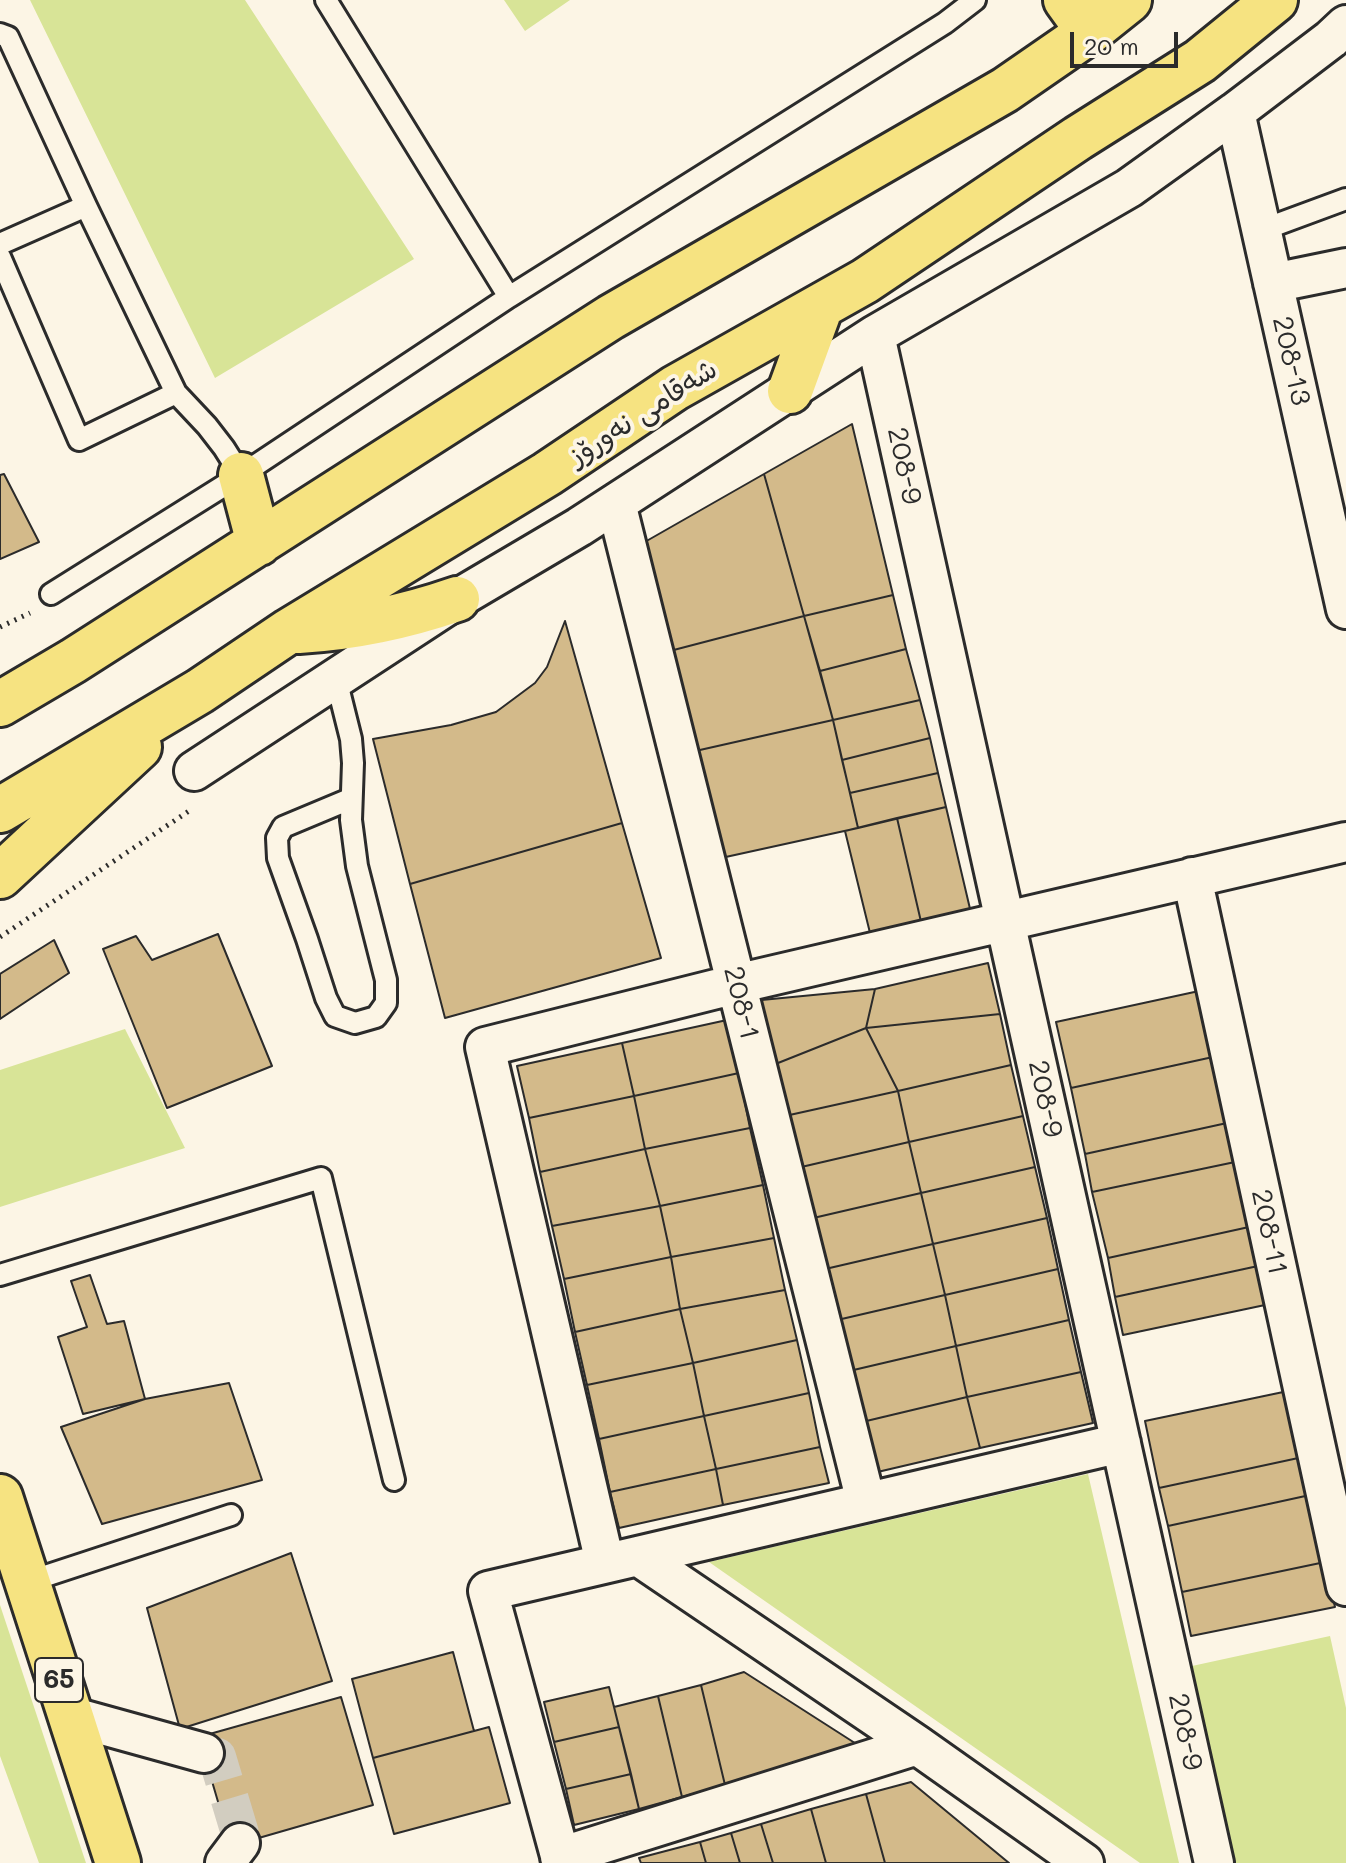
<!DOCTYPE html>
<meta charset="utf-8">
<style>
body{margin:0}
#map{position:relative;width:1346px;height:1863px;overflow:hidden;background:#fcf5e5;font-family:Mali,sans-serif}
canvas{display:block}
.scale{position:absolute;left:1070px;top:32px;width:108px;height:36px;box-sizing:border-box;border:4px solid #2b2b2b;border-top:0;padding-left:10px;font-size:24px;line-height:28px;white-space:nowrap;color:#2b2b2b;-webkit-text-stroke:6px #fcf5e5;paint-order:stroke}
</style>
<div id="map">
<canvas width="1346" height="1863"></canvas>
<div class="scale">20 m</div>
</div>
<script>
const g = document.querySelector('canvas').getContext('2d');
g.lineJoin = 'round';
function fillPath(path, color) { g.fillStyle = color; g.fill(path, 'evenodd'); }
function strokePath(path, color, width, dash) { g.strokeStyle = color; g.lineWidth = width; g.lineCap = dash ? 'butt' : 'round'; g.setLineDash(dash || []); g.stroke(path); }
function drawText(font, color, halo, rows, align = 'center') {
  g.font = font + ' Mali,"Playpen Sans Arabic",sans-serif'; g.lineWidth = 8; g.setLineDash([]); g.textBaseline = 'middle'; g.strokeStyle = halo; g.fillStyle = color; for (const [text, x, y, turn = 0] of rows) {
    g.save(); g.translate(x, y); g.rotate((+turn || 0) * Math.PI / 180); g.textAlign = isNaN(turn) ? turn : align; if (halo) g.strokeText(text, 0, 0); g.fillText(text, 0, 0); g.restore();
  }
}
fillPath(new Path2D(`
 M30,0H245L414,259L215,378Z
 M504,0H570L525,31Z
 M125,1029L185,1148L0,1207V1070Z
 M1088,1474L1179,1863H1140L709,1562Z
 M0,1605L86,1863H39L0,1756Z
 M1330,1636L1346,1708V1863H1235L1192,1666Z`), '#d8e497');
const building = new Path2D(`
 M852,424L893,595L804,616L764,474Z
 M4,474L39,542L0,559V475Z
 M764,474L804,616L666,652L636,547Z
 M893,595L906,649L820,671L804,616Z
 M804,616L833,720L691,752L666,652Z
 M565,621L622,823L410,884L373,739L451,725L496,712L535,683L547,667Z
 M906,649L920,700L833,720L820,671Z
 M920,700L930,738L842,760L833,720Z
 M833,720L858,828L712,860L691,752Z
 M930,738L938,773L850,793L842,760Z
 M938,773L946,807L858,828L850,793Z
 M946,807L971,913L922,926L897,818Z
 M897,818L922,926L871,937L845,831Z
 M622,823L661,958L445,1018L410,884Z
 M218,934L272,1066L167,1108L103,949L136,936L152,960Z
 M54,940L69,973L0,1019V974Z
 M988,963L1000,1014L866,1028L875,989Z
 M875,989L866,1028L773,1065L741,1002Z
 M1199,991L1213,1057L1071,1088L1056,1022Z
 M1000,1014L1011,1065L898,1091L866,1028Z
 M727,1020L739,1073L634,1096L622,1043Z
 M866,1028L898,1091L785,1116L773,1065Z
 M622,1043L634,1096L529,1118L517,1066Z
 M1213,1057L1227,1123L1085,1154L1071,1088Z
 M1011,1065L1023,1116L909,1142L898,1091Z
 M739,1073L750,1128L645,1149L634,1096Z
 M898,1091L909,1142L797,1168L785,1116Z
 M634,1096L645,1149L540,1172L529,1118Z
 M1023,1116L1035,1167L921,1193L909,1142Z
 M1227,1123L1235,1162L1092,1192L1085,1154Z
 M750,1128L763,1185L660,1206L645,1149Z
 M909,1142L921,1193L809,1219L797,1168Z
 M645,1149L660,1206L552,1226L540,1172Z
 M1235,1162L1249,1227L1108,1258L1092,1192Z
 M1035,1167L1047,1218L933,1244L921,1193Z
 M763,1185L774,1238L671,1257L660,1206Z
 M921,1193L933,1244L821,1270L809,1219Z
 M660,1206L671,1257L564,1279L552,1226Z
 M1047,1218L1058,1269L945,1295L933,1244Z
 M1249,1227L1258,1266L1115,1297L1108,1258Z
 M774,1238L785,1290L680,1309L671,1257Z
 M933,1244L945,1295L833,1321L821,1270Z
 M671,1257L680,1309L575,1332L564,1279Z
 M1258,1266L1265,1305L1123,1335L1115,1297Z
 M1058,1269L1069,1320L956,1346L945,1295Z
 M90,1275L107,1324L124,1321L145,1399L83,1414L58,1337L87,1327L71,1281Z
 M785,1290L797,1340L693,1363L680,1309Z
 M945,1295L956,1346L845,1372L833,1321Z
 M680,1309L693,1363L587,1385L575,1332Z
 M1069,1320L1081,1372L967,1397L956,1346Z
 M797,1340L809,1393L704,1416L693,1363Z
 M956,1346L967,1397L858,1423L845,1372Z
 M693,1363L704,1416L599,1439L587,1385Z
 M1081,1372L1093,1423L980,1448L967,1397Z
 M229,1383L262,1480L102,1524L61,1427L145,1399Z
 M1288,1391L1303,1457L1159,1488L1145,1421Z
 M809,1393L820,1447L716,1469L704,1416Z
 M967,1397L980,1448L869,1474L858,1423Z
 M704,1416L716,1469L610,1492L599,1439Z
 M820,1447L829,1483L723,1505L716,1469Z
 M1303,1457L1310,1495L1168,1526L1159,1488Z
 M716,1469L723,1505L619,1528L610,1492Z
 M1310,1495L1325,1562L1182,1592L1168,1526Z
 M291,1553L332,1681L180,1729L147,1608Z
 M1325,1562L1335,1607L1191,1636L1182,1592Z
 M453,1652L474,1731L373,1758L352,1679Z
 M744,1672L858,1745L725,1785L701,1685Z
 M701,1685L725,1785L682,1797L658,1696Z
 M609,1687L619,1727L554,1742L544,1702Z
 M658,1696L682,1797L639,1809L614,1707Z
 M341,1697L373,1805L231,1846L199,1737Z
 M489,1727L510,1803L394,1834L373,1758Z
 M619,1727L631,1774L566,1789L554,1742Z
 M631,1774L639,1809L574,1825L566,1789Z
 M911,1782L1009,1863H885L866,1794Z
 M866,1794L885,1863H826L811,1809Z
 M811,1809L826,1863H773L761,1824Z
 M761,1824L773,1863H740L731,1833Z
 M731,1833L740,1863H706L700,1842Z
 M700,1842L706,1863H641L639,1858Z`);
fillPath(building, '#d3ba8a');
strokePath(building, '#2b2b2b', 2);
strokePath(new Path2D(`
 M204,1753L217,1757L242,1840L240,1843`), '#d2cdc0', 38, [38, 19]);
const lane = new Path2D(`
 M326,0L509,297
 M0,34L8,37L86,206L176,393L207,426L224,448L241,475
 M1262,230L1346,199
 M0,244L86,206
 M0,257L79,440L176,393
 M51,594L241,475L509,297L945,23L975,0
 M336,679L351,739L353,763L351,820L357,866L386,980V1003L376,1017L355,1023L335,1016L326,998L307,939L278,858L277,838L283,827L350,799
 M0,1275L321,1178L394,1480
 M27,1582L231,1515`);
const street = new Path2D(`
 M1235,112L1346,609
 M1273,283L1346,268
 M875,335L1214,1863
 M616,503L866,1502
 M194,771L457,599L579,527L875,335L1129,188L1235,112L1331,39L1346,25
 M1192,877L1346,1586
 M638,1556L917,1745L1084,1863
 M605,1563L485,1047L736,984L1346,842
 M70,1716L204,1753
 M560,1857L917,1745
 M225,1863L240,1843
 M562,1863L488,1591L1121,1443`);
const primary = new Path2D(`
 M1066,0L1089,32
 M790,391L821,306
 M241,475L259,543
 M299,631C354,628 405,617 457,599
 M0,704L73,661L611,317L1005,90L1089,32L1129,0
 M0,810L200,691L289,631L547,474L675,388L865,281L1078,138L1200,61L1275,0
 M0,876L139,747`);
const highway = new Path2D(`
 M0,1497L118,1863`);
strokePath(lane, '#2b2b2b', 26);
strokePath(street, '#2b2b2b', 44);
strokePath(primary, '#2b2b2b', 50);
strokePath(highway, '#2b2b2b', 50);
strokePath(new Path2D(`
 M0,627L30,613
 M0,937L192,809`), '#2b2b2b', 5, [2, 6]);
strokePath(lane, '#fcf5e5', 20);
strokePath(street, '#fcf5e5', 38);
strokePath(primary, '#f6e381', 44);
strokePath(highway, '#f6e381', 44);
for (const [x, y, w] of [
 [59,1680,48]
]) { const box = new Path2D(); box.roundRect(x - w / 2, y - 22, w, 44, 6); g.fillStyle = '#fcf5e5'; g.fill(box); strokePath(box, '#2b2b2b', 2); }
drawText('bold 26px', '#2b2b2b', null, [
 ["65",59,1680]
]);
drawText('28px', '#2b2b2b', '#fcf5e5', [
 ["208-13",1291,361,77],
 ["شەقامی نەورۆز",643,413,-33],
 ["208-9",904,466,78],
 ["208-1",741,1003,76],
 ["208-9",1045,1099,78],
 ["208-11",1269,1232,78],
 ["208-9",1185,1732,78]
]);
</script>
